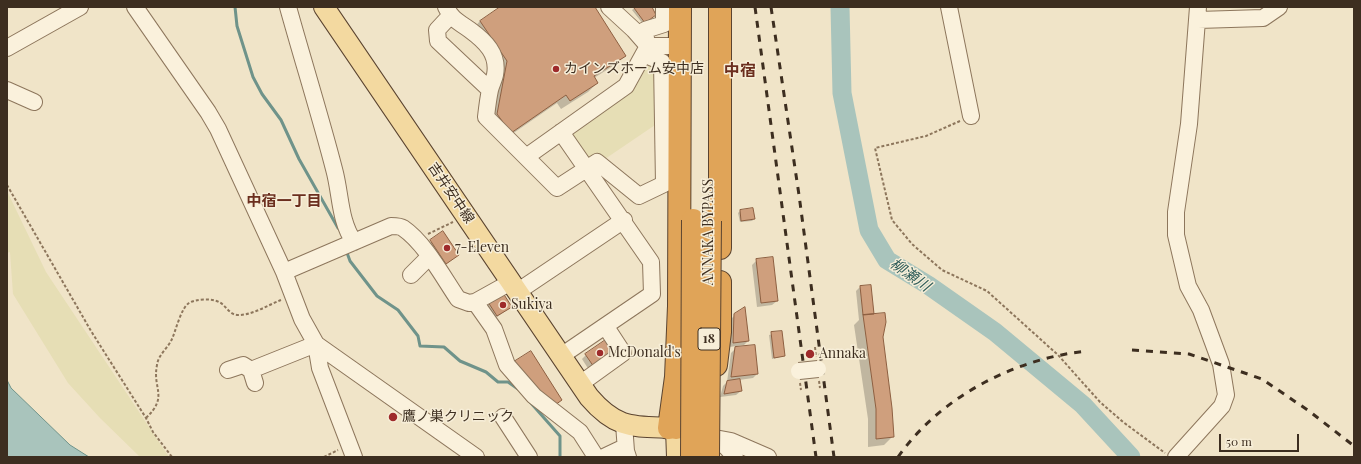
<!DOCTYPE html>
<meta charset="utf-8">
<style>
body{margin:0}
#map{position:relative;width:1361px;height:464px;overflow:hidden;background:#f0e4c8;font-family:"Playfair Display",serif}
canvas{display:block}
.frame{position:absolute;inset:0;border:8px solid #3d2e20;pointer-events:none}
.scale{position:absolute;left:1219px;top:434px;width:80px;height:18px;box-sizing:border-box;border:2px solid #3d2e20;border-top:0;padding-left:5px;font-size:12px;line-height:14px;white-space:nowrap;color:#3d2e20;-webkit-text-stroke:3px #f7eed8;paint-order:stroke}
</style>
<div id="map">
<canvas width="1361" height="464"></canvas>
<div class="frame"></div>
<div class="scale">50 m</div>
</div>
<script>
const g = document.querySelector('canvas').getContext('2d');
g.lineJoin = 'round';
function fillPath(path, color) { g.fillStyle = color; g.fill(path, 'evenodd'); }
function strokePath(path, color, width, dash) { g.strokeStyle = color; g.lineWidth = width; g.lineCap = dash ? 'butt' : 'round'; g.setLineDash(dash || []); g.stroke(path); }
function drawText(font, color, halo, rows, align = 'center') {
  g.font = font + ' "Playfair Display","Noto Sans JP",serif'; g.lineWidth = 3; g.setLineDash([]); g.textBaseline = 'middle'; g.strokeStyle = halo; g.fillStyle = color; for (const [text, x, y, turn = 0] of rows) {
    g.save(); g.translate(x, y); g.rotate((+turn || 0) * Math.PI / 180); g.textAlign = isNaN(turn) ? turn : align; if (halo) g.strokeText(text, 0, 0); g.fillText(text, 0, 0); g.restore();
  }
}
fillPath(new Path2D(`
 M646,60L656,65L658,123L602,161L594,155L589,159L570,132Z
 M7,191L46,272L169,457H140L100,418L68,383L13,294L10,252L7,253Z`), '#e6deb5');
const water = new Path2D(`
 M7,380L11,388L70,445L89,457H7Z`);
fillPath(water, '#a9c4bc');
strokePath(water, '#6f938a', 1);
fillPath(new Path2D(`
 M502,7H594L625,56L616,64L594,78L597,83L588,92L561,109L557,103L502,141L489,123L499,70L472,30L480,21Z
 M636,7H651L655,15L643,24L632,10Z
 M740,211L754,219L752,221L740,222L738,213Z
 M443,233L458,254L439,270L424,248Z
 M757,260L777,301L772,305L757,307L752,265Z
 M860,287L882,337L893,436L884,445L868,447V419L854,325L859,320L856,291Z
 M489,302L511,307L490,322L482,309Z
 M735,315L748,341L744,345L729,347L730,320Z
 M781,332L784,356L772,359L769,335Z
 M736,348L757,374L753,378L739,380L741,391L736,395L720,397L723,386L727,382L731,353Z
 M614,352L589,370L582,359L586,355Z`), '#0003');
strokePath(new Path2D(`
 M235,7L237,26L253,77L262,94L281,120L299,159L338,228
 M346,250L350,261L377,296L398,310L418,336L420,346L444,347L460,361L486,372L498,382H508L518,389
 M530,402L560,436V457`), '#6f938a', 3);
strokePath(new Path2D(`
 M840,7L842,93L869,230L887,260L928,285L995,332L1083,405L1131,457`), '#a9c4bc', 19);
const building = new Path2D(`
 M500,7H595L626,56L594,76L598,83L570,101L566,95L511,133L497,114L507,61L480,21Z
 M652,7L656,15L645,23L634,8Z
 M753,208L755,219L741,221L740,210Z
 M443,231L459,255L446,264L430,240Z
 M773,257L778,301L761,303L756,259Z
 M871,285L874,314L863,315L860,286Z
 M503,293L512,307L497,316L488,302Z
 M745,307L749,341L733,343L734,314Z
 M885,313L886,322L883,337L892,408L894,437L876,439V409L863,315Z
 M782,331L785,356L774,358L771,332Z
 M607,339L615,352L594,367L585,354Z
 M755,345L758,374L731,377L735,347Z
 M531,351L562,400L555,405L512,363Z
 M740,379L742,391L724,394L727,381Z`);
fillPath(building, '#cf9f7d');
strokePath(building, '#8d5f41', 1);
const minor = new Path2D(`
 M135,7L208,112L218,129L284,272L302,319L316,344L476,457
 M288,7C303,61 320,115 334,169C341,194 339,220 354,242
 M446,7C453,21 458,21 470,30C485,41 499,54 495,75C494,80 491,85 490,90C488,99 487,108 486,117L557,188L597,162L639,196L664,184L662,62L648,56L645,30L664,24V7
 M609,7L634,30L648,46H680
 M949,7L971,116
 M450,16L437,30L438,41L490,90
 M1198,20L1263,18L1279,7
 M7,48L80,7
 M7,90L34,102
 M561,132L651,262L652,294L561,356
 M526,157L626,86L648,46
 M284,272L391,226C395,226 400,226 403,228C425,243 443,277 458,299L469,303L475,302L511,282
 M411,275L429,257
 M517,292L624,220
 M475,302L494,329L507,365L534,396L580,432L596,457
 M316,344L320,368L354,457
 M228,370L243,365L251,370
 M255,383L251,370L316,344
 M580,384L623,353L606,327
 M503,417L529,457
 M624,424L626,451L628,457
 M699,435L731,441L768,457
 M716,440L726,447L735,457
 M604,457L625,447
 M1176,457L1222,406L1226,395L1221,364L1201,310L1188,286L1176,235V212L1189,124L1198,7`);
const major = new Path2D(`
 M324,7L589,397C618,431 635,426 676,428L677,457`);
const highway = new Path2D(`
 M720,7V248
 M716,365L720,332V282
 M669,428L676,377L679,306L680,7
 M676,428L698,397`);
strokePath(minor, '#8d765c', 18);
strokePath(major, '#5b4430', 22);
strokePath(highway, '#5b4430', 24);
strokePath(new Path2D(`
 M960,121L926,136L875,148L892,220L912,244L942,270L987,291L1058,355L1100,402L1123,422L1165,453
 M7,185L91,331L146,418L153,432L172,457
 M428,234L453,222
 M815,347L816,357
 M819,381L820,388
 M800,383L801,390
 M146,418C169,396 152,389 157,365C158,355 168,348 172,339C176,330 181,308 189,303C195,299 212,298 219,302C226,305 229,315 238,315C253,315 268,305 281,300
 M324,457L338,450`), '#8d765c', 2, [3, 2]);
strokePath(minor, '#faf1dc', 16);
strokePath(major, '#f3d9a0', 20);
strokePath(highway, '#e0a458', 22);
strokePath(new Path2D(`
 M755,7L816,457
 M771,7L799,195L834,457
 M1132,350L1189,354L1262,379L1309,411L1354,446
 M898,457C940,397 1015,358 1088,351`), '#3d2e20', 3, [7, 7]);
const minorBridge = new Path2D(`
 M799,371L818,369`);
const highwayBridge = new Path2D(`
 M692,457L693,220
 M708,457L710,221`);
strokePath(minorBridge, '#8d765c', 18, []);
strokePath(highwayBridge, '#5b4430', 24, []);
strokePath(minorBridge, '#faf1dc', 16);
strokePath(highwayBridge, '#e0a458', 22);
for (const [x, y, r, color] of [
 [556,69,4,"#9e2a2b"],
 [447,248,4,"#9e2a2b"],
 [503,305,4,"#9e2a2b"],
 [600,353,4,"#9e2a2b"],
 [810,354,5,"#9e2a2b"],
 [393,417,5,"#9e2a2b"]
]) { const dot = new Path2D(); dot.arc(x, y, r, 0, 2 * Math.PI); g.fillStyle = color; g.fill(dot); strokePath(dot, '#f7eed8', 1.5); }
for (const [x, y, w] of [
 [709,339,22]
]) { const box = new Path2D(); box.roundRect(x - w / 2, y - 11, w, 22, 3); g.fillStyle = '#f7eed8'; g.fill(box); strokePath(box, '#3d2e20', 1); }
drawText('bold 13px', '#3d2e20', null, [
 ["18",709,339]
]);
drawText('14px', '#3d2e20', '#f7eed8', [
 ["カインズホーム安中店",564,69],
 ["7-Eleven",455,248],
 ["Sukiya",511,305],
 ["McDonald's",608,353],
 ["Annaka",819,354],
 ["鷹ノ巣クリニック",402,417]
], 'left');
drawText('14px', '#3d2e20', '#f7eed8', [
 ["吉井安中線",451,193,56],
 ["ANNAKA BYPASS",709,232,-90]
]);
drawText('bold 15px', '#6b2e1e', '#f7eed8', [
 ["中宿一丁目",284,201]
]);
drawText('italic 15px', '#2f5d5a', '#f7eed8', [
 ["柳瀬川",910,275,35]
]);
drawText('bold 16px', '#6b2e1e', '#f7eed8', [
 ["中宿",740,71]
]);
</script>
